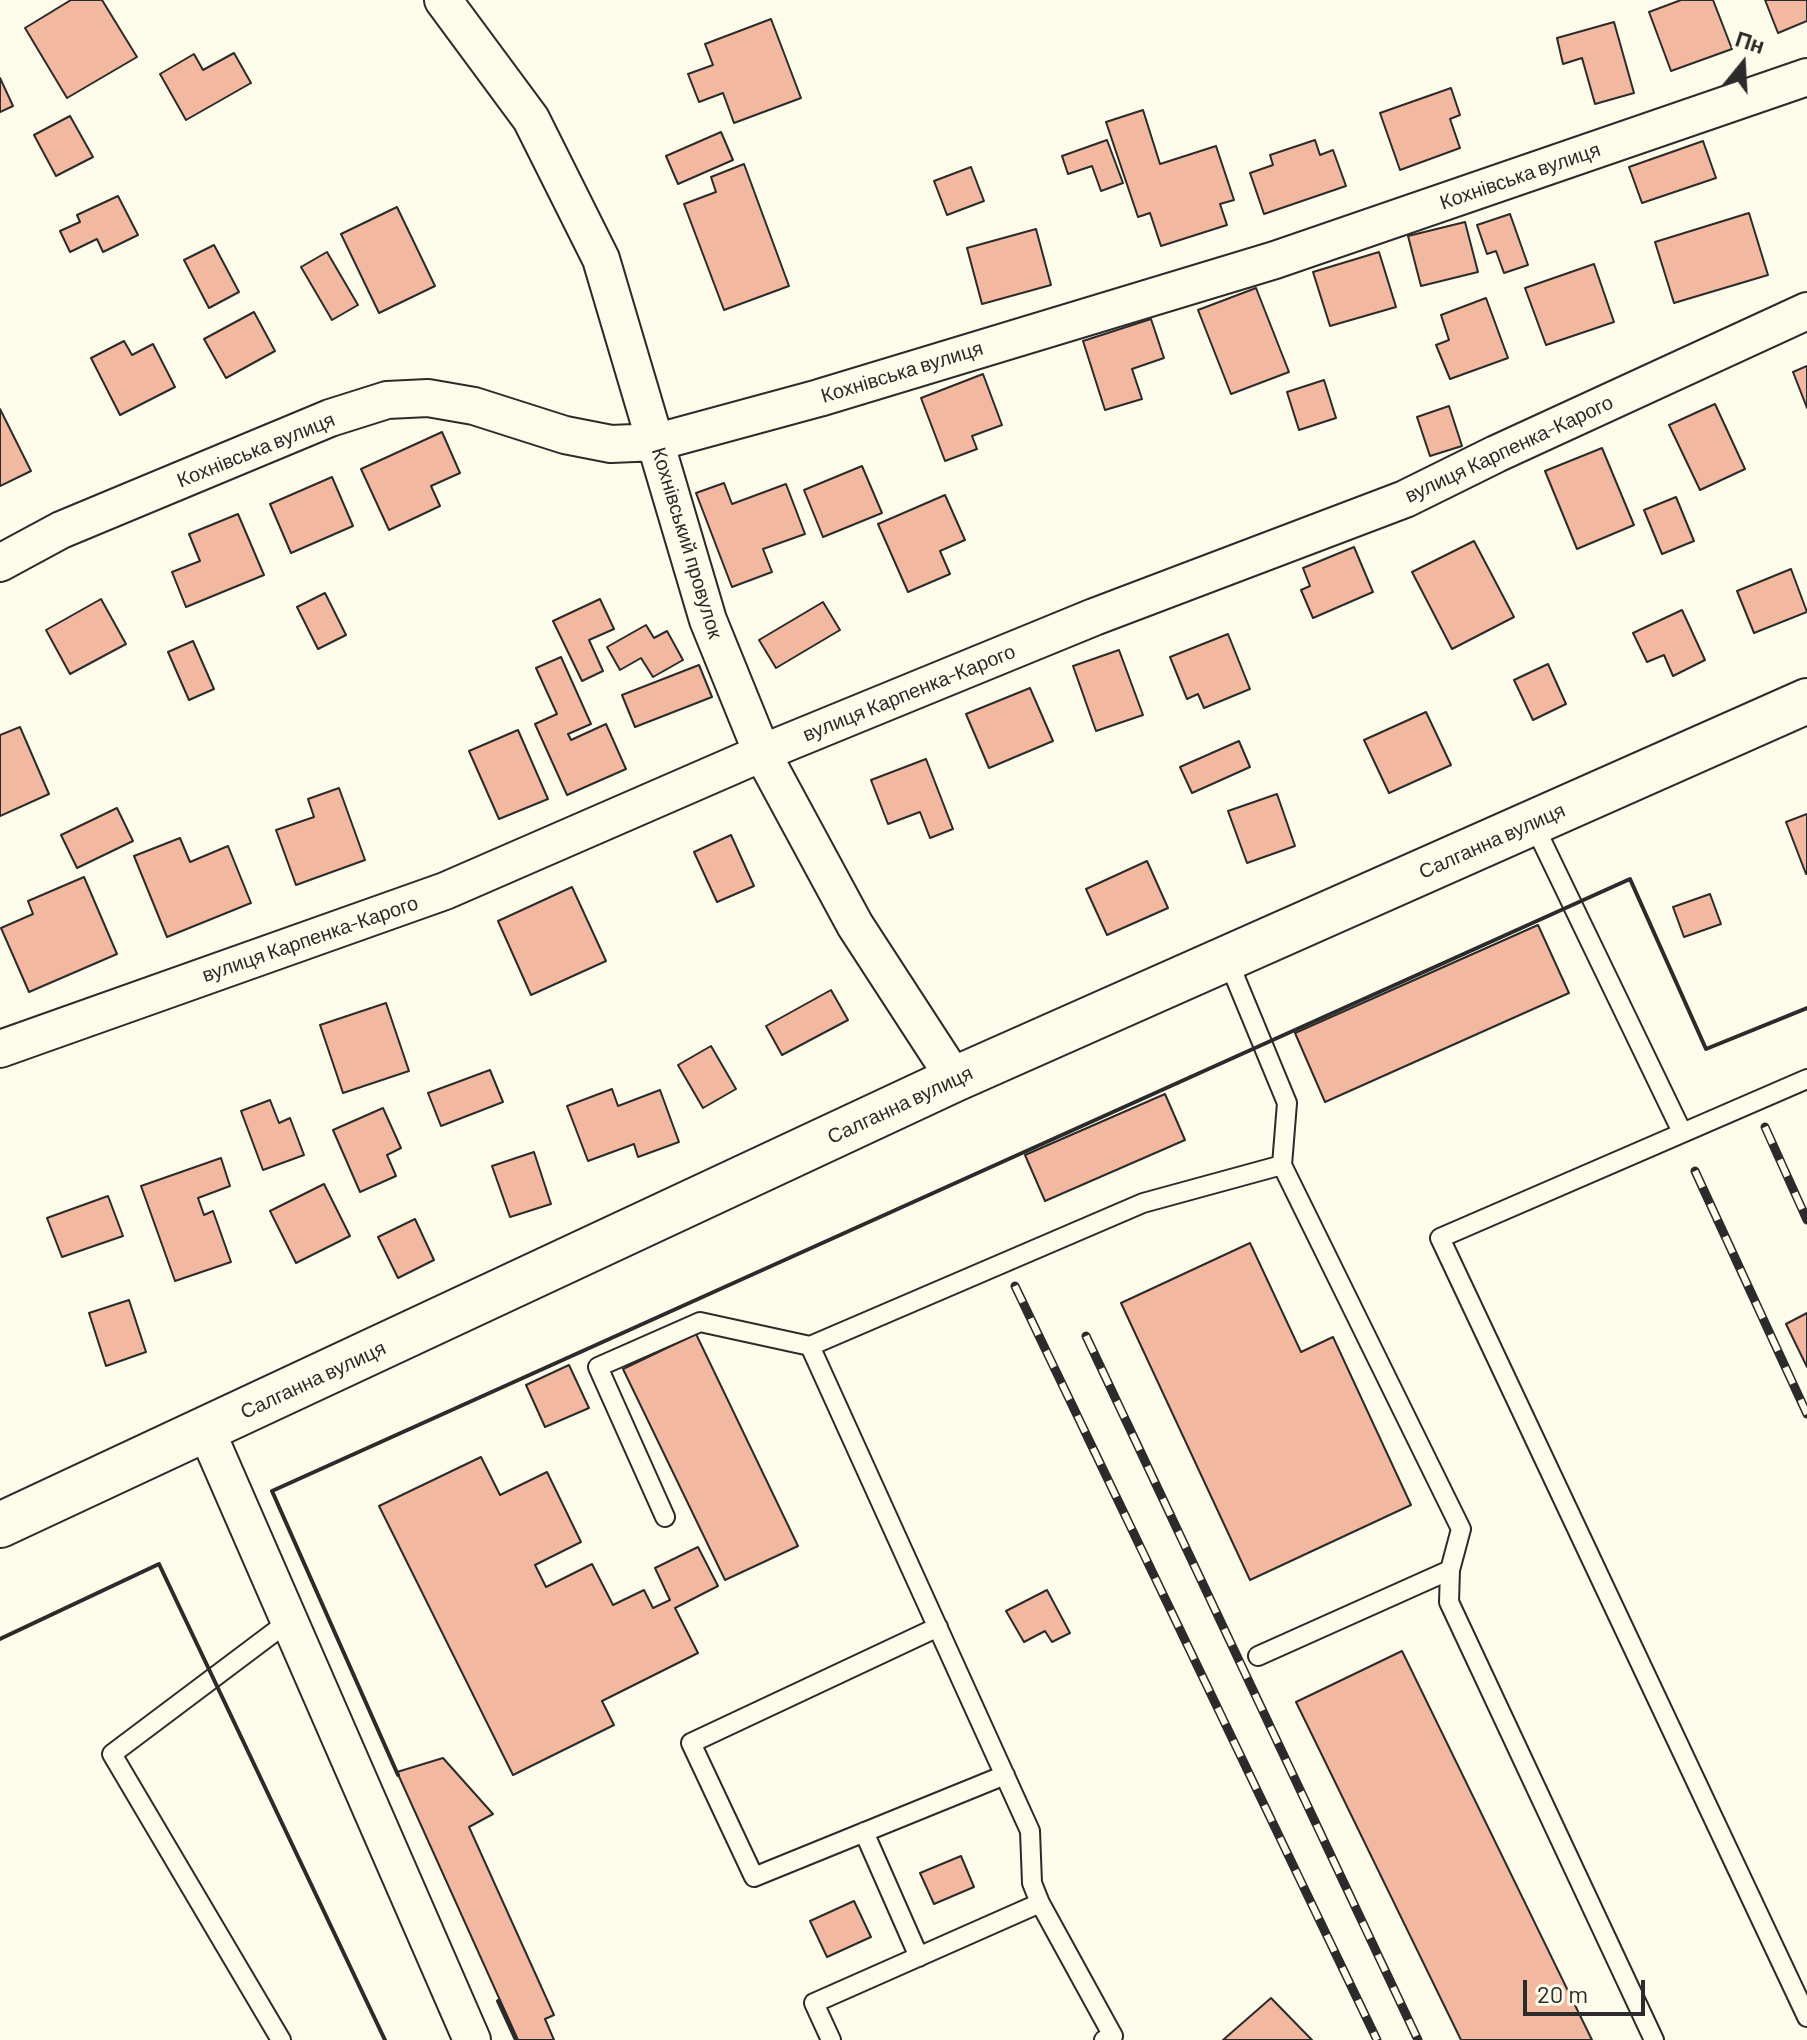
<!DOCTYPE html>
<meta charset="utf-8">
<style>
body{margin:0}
#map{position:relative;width:1807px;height:2040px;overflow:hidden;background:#fdfbea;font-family:Barlow,sans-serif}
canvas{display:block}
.north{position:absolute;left:1703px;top:24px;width:80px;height:80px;-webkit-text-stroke:6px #fdfbea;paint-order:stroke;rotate:18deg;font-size:22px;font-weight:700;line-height:32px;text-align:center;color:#2b2b2b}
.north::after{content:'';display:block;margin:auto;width:28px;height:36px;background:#2b2b2b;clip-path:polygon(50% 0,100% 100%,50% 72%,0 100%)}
.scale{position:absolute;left:1523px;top:1980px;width:122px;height:36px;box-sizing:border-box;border:4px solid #2b2b2b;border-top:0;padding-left:10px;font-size:24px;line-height:28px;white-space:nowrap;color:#2b2b2b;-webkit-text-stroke:6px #fdfbea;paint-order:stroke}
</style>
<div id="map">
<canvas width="1807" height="2040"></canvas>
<div class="north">Пн</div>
<div class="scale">20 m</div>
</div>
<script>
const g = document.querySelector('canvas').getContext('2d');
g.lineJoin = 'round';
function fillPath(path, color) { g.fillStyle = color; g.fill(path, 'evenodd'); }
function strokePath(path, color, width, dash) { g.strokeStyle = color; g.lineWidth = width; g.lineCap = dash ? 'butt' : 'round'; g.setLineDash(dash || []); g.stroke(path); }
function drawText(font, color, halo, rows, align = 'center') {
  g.font = font + ' Barlow,sans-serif'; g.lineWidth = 6; g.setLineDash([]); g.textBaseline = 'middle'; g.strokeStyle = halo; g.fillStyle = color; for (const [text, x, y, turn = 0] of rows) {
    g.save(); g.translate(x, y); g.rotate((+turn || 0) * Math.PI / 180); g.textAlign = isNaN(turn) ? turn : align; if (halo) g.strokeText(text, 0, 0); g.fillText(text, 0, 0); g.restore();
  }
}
const building = new Path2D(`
 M71,0H102L137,57L67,98L25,28Z
 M1681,0H1713L1732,49L1671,71L1649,12Z
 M1765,0H1807V21L1778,33Z
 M771,19L801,98L734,123L723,93L699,102L688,74L713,65L705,44Z
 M1614,22L1634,93L1595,104L1582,58L1563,64L1557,38Z
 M234,53L251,83L186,120L160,74L194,54L203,70Z
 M0,78L13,106L0,112Z
 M1451,88L1460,115L1450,119L1460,148L1400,170L1380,113Z
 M1143,110L1160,164L1216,146L1234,200L1220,204L1227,225L1161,246L1150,213L1138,217L1106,122Z
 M70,116L93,157L56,176L34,135Z
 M721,132L733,160L678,184L666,156Z
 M1107,140L1123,183L1101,191L1092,166L1068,174L1062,156Z
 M1315,140L1320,155L1333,150L1346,186L1264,214L1250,173L1273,165L1270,155Z
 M1703,141L1716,178L1642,203L1629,167Z
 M744,164L789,286L724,310L684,204L716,192L711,177Z
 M971,167L984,201L947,215L934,181Z
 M118,196L138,235L103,252L97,239L70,252L60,231L80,222L77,215Z
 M397,207L435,286L379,313L341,234Z
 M1749,213L1768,275L1674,303L1655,242Z
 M1510,214L1528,265L1504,273L1496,251L1487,254L1477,225Z
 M1465,222L1478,272L1421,286L1408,236Z
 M1036,229L1051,285L982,304L967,248Z
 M214,245L239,292L209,308L184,260Z
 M327,252L358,305L332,320L301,267Z
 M1379,252L1396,307L1330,326L1313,272Z
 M1594,264L1614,322L1546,345L1525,288Z
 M1256,288L1289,372L1231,394L1198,310Z
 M1486,298L1508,358L1450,379L1436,345L1449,340L1441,315Z
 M254,312L275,351L226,378L204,339Z
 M1151,319L1164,358L1132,369L1142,399L1105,410L1083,341Z
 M124,341L132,355L153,344L175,387L120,415L91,358Z
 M1807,366V408L1793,372Z
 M983,374L1002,425L972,436L977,449L945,461L921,398Z
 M1324,380L1336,418L1299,430L1287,392Z
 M1715,404L1745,469L1700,490L1669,425Z
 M1449,406L1462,446L1430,456L1417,417Z
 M0,409L31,471L0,486Z
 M442,432L460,473L431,486L440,506L389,530L361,469Z
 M1602,448L1634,525L1577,549L1545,471Z
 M862,466L882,513L823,537L804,490Z
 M332,477L353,526L291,553L270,504Z
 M724,483L732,504L786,484L805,534L763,549L772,572L732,587L696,493Z
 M945,495L965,540L940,551L950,574L908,592L878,524Z
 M1676,497L1694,541L1662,554L1644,510Z
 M238,514L264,575L186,607L172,572L200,561L189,534Z
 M1474,541L1514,617L1452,649L1412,572Z
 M1354,547L1373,592L1313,618L1301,590L1310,586L1303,568Z
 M1791,569L1807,612L1754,633L1737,591Z
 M325,593L346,635L318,649L297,607Z
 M101,599L126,644L70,674L46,630Z
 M600,599L614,629L589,640L603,671L582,681L553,621Z
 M823,602L840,630L776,668L759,640Z
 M1682,610L1705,660L1673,676L1664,655L1647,662L1633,633Z
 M646,625L654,638L667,631L683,660L653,677L641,658L620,670L607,647Z
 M1228,634L1250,689L1204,708L1198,694L1187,699L1170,657Z
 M193,641L214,689L189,700L168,652Z
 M1119,650L1143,715L1096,731L1073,666Z
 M561,657L591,724L568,734L571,740L606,724L626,769L567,795L535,724L557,714L536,668Z
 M1548,664L1566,704L1533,720L1514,680Z
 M699,665L712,697L635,727L622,695Z
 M1030,688L1053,741L989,768L966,714Z
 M1426,712L1451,765L1389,793L1364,740Z
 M20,727L49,794L0,816V735Z
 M518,730L548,799L499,819L469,751Z
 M1239,741L1250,767L1192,793L1180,767Z
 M926,759L953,829L930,838L920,812L888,824L871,780Z
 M339,788L365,860L296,885L276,830L314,817L308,799Z
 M1277,794L1295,846L1247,863L1228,811Z
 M117,808L133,841L77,868L61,835Z
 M1807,814V874H1806L1786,822Z
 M731,835L754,886L717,902L694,852Z
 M180,838L190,862L228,846L251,903L167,937L134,856Z
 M1147,861L1168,908L1107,935L1086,889Z
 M84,877L117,954L29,992L1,928L33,914L28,901Z
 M572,887L606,961L531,995L498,921Z
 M1710,894L1721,924L1684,937L1673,907Z
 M1538,925L1569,993L1325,1102L1295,1033Z
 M831,990L848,1020L782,1055L766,1026Z
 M386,1003L409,1071L343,1093L320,1025Z
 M711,1046L736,1089L703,1108L678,1065Z
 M490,1070L503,1102L441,1126L428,1093Z
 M612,1089L618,1106L660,1090L679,1142L638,1157L634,1144L588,1161L567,1106Z
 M1165,1094L1185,1140L1045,1201L1025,1155Z
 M270,1100L279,1123L290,1118L304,1155L263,1170L241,1111Z
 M383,1108L401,1148L387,1155L396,1176L360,1192L333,1130Z
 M534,1152L551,1204L510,1217L492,1166Z
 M221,1158L230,1186L198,1198L204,1215L213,1211L231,1262L175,1281L141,1186Z
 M324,1184L350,1236L296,1263L270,1211Z
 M108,1196L123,1236L62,1257L47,1218Z
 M415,1219L434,1260L398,1278L378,1237Z
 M1250,1243L1301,1352L1333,1337L1411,1505L1250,1580L1121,1303Z
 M129,1300L146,1352L106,1366L89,1313Z
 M1807,1313V1367L1786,1324Z
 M696,1334L798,1546L725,1580L623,1369Z
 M569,1365L589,1408L545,1427L526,1385Z
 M481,1457L500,1495L547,1472L581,1542L535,1565L546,1587L592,1564L613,1605L644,1590L653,1608L670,1600L655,1568L698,1547L718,1586L675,1608L698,1653L602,1701L614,1725L513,1775L379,1506Z
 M1047,1590L1070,1633L1052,1642L1045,1631L1024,1642L1006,1611Z
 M1402,1651L1592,2040H1461L1296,1702Z
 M443,1758L493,1814L469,1827L554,2015L545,2019L554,2040H518L397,1772Z
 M961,1856L974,1887L934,1904L920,1873Z
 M854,1901L871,1937L827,1957L810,1921Z
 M1271,1998L1312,2040H1223Z`);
fillPath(building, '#f2b8a0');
strokePath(building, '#2b2b2b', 2);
const lane = new Path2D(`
 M1533,823L1682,1132
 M1227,958L1287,1103L1282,1165L1461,1529L1450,1570L1449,1602L1654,2040
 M1807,1079L1440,1238L1807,2017
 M665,1517L598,1367L700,1322L810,1346
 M938,1627L691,1743L754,1877L1005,1775
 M1258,1656L1450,1570
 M864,1832L919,1957
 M281,2040L112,1754L289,1621
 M831,2040L814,2003L1040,1903
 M1104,2040L1113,2036L1040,1903L1032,1883L1030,1831L810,1346L1143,1203L1282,1165`);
const street = new Path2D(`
 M443,0L531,119L601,259L708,620L762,753L855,925L955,1079
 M0,563L61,530L330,418L387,400L428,398L474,406L565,435L611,444L657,442L819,398L1275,260L1807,77
 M0,1049L445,891L762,753L1094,617L1405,499L1496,454L1807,311
 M206,1430L472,2040`);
const secondary = new Path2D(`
 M0,1525L955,1079L1807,701`);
strokePath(lane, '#2b2b2b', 22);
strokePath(street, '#2b2b2b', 40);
strokePath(secondary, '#2b2b2b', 48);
strokePath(lane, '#fdfbea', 18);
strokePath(street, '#fdfbea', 36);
strokePath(secondary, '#fdfbea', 44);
const rail = new Path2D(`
 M1765,1127L1807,1220
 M1695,1171L1807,1414
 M1015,1286L1377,2040
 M1086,1336L1418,2040`);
strokePath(rail, '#2b2b2b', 9);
strokePath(rail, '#fdfbea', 6, [18]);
strokePath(new Path2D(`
 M0,1639L159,1564L385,2040
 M398,1775L272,1491L1630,879L1706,1049L1807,1008
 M498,2001L516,2040`), '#2b2b2b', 4);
drawText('20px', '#2b2b2b', '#fdfbea', [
 ["Кохнівська вулиця",1520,176,-19],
 ["Кохнівська вулиця",902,372,-17],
 ["вулиця Карпенка-Карого",1509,449,-25],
 ["Кохнівська вулиця",256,450,-22],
 ["Кохнівський провулок",687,543,73],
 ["вулиця Карпенка-Карого",909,693,-22],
 ["Салганна вулиця",1492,841,-24],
 ["вулиця Карпенка-Карого",310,939,-19],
 ["Салганна вулиця",900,1105,-25],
 ["Салганна вулиця",313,1380,-25]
]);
</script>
